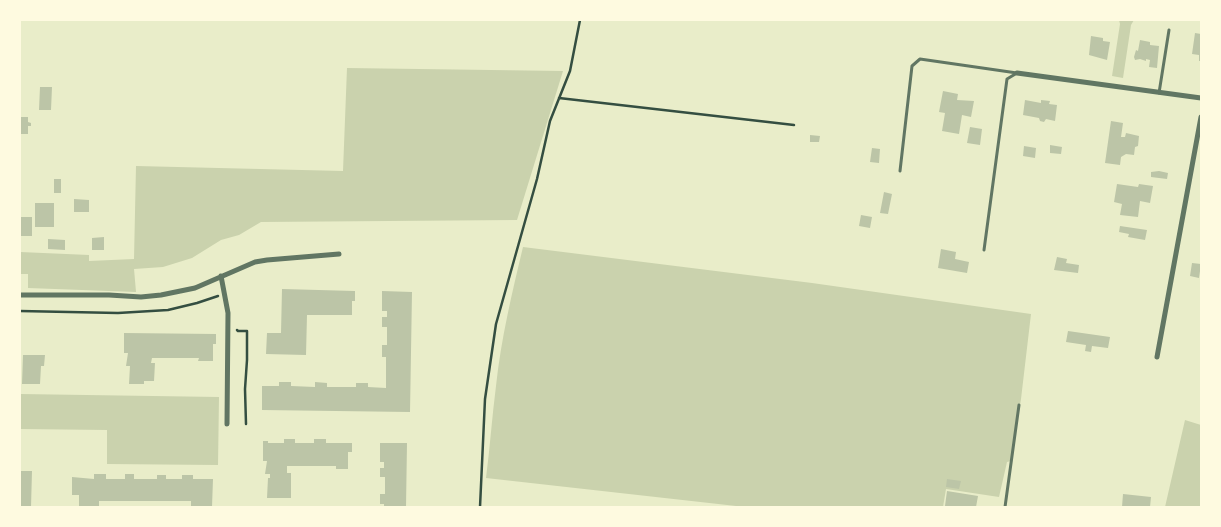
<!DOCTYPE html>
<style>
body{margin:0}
#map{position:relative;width:1221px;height:527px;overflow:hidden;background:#e9edc9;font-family:Arial,sans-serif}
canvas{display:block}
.frame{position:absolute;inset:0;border:21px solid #fefae0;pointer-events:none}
</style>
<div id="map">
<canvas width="1221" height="527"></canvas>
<div class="frame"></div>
</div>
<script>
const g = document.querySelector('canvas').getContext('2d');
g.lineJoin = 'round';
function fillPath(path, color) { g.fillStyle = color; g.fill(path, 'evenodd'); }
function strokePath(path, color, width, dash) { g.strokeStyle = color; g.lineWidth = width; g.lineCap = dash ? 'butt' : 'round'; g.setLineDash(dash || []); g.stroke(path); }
fillPath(new Path2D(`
 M1119,20H1134L1131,25L1123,78L1112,76L1120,24Z
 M347,68L563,71L517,220L261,222L239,235L221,240L192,258L163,267L134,269L136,292L28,288V274H20V252L89,255V261L134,259L136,166L343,171Z
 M523,247L812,283L1031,314L1021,399L1011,461L1007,462L999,497L946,489L943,507H745L486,478C490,447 492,417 496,386C501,339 512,293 523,247Z
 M20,394L219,397L218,465L107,464V430L20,429Z
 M1185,420L1201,425V507H1165Z`), '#cad2ad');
fillPath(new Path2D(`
 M1195,33L1201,34V61H1199V55L1192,54Z
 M1091,36L1103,38V41L1110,42L1107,60L1089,55Z
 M1140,40L1150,42V45L1159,46L1157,68L1149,67L1150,60L1146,59V61L1140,59L1135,60L1134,57L1136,50L1138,51Z
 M40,87H52L51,110H39Z
 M943,91L958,94L957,100L974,101L971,117L962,115L959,134L942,131L945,113L939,112Z
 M1025,100L1041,103V100L1050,101L1049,104L1057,105L1055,121L1046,119L1044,122L1040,121L1039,118L1023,115Z
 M20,117H28V122L31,123V126H28V134H20Z
 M1111,121L1123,123L1121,137H1125L1126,133L1139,136L1138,146L1135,147L1134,155L1126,154L1121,157L1120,165L1105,163Z
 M970,127L982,129L980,145L967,143Z
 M810,135L820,136L819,142H810Z
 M1050,145L1062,147L1061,154L1050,153Z
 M1024,146L1036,148L1035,158L1023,156Z
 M872,148L880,149L879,163L870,162Z
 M1159,171L1168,173L1167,179L1151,177V172Z
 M54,179H61V193H54Z
 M1117,184L1138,187L1139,184L1153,186L1150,203L1140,201L1138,217L1120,215L1122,204L1114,202Z
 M884,192L892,194L888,214L880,213Z
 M74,199L89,200V212H74Z
 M35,203H54V227H35Z
 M861,215L872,217L870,228L859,226Z
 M20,217H32V236H20Z
 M1120,226L1147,230L1145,240L1128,237L1129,234L1119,232Z
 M104,237V250H92V238Z
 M48,239L65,240V250L48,249Z
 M941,249L956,252L955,259L969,262L967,273L938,268Z
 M1057,257L1067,259L1066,263L1079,265L1078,273L1054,270Z
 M1192,263L1201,264L1199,278L1190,276Z
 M282,289L355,291V301H352V315H307L306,355L266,354L267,333H281Z
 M382,291L412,292L410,412L262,410V386H279V382H291V386L315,387V382L327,383V387H356V383H368V387L386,388V357H382V345H387V327H382V317H387V311H382Z
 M1068,331L1110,337L1108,348L1092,346L1091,352L1085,351L1086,345L1066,342Z
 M124,333L216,334V344H213V361H198L199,358H152L151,363H155L154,381H144V384H129L130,366H126L128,353H124Z
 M23,355H45L44,366H41L40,384H22Z
 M284,439H295V443H314V439H326V443H352V452H348V469H336V466H287V473H291V498H267L268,478H270V474H265L267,461H263V441H268V443H284Z
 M380,443H407L406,507H384V504H380V494H385V477H380V468H384V462H380Z
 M20,471H32L31,507H20Z
 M94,474H106V479H125V474H134V479H157V475H166V479H182V475H193V479H213L212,507H191V501H99V507H79V495H72V477L94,479Z
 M947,479L961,481L959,489L946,487Z
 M947,491L978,496L976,507L945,506Z
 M1123,494L1151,497L1150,507H1122Z`), '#bcc5a7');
strokePath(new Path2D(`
 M559,98L794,125
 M20,311L118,313L168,310L197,303L218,296
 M237,330L238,331H247V360L245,389L246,424
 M480,507L485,399L496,324L537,179L550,121L570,71L580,20`), '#344e41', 2.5);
strokePath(new Path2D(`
 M1159,93L1169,30
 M900,171L912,66L920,59L1017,73L1007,79L984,250
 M1005,507L1019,405`), '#617663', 3);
strokePath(new Path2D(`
 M1017,73L1201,98
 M221,276L228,313L227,424
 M20,295H109L141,297L161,295L195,288L255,262L267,260L339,254
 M1157,357L1201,117`), '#617663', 5);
</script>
